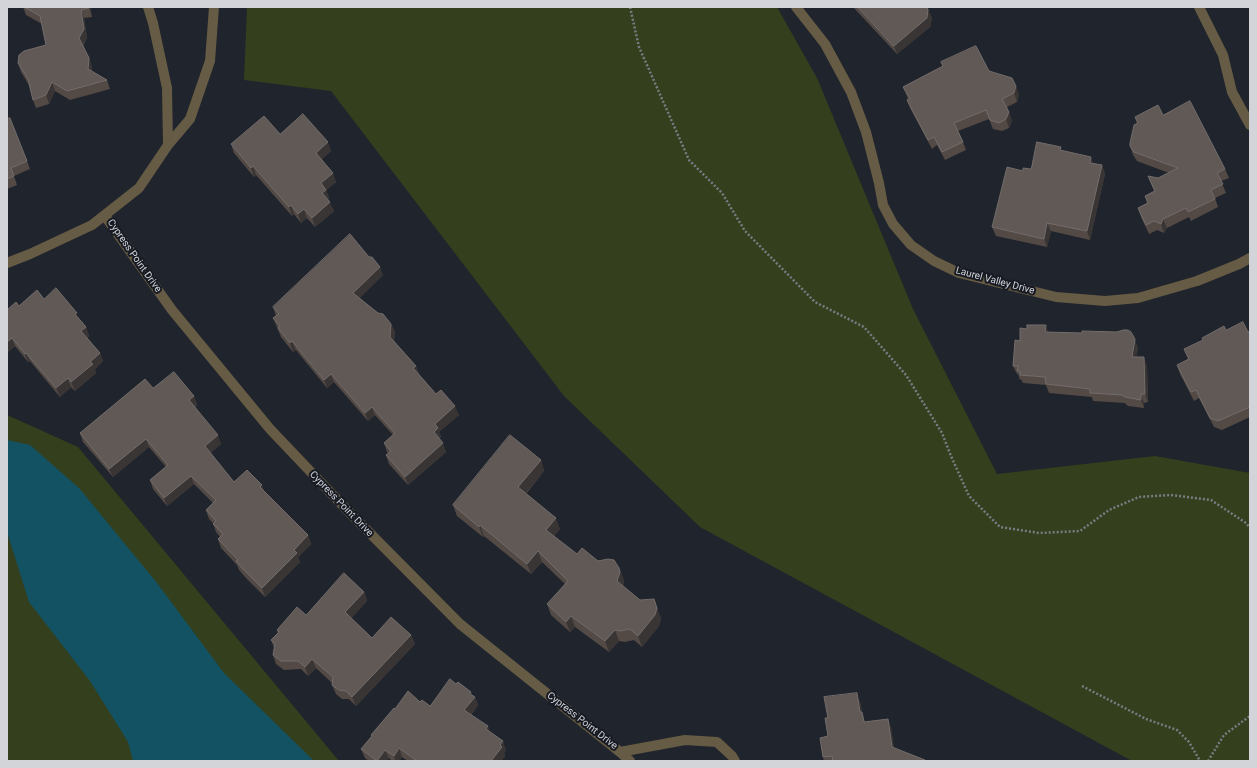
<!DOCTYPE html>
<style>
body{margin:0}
#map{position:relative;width:1257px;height:768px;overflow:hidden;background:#20242c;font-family:Roboto,sans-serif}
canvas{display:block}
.frame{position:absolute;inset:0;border:8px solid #d2d4da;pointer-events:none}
</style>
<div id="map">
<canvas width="1257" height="768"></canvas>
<div class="frame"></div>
</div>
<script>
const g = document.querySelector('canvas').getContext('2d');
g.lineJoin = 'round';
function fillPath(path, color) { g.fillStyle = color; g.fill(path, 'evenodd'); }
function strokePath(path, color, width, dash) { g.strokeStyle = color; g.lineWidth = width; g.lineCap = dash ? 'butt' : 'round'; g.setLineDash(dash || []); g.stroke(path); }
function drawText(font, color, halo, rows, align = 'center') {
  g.font = font + ' Roboto,sans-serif'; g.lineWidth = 4; g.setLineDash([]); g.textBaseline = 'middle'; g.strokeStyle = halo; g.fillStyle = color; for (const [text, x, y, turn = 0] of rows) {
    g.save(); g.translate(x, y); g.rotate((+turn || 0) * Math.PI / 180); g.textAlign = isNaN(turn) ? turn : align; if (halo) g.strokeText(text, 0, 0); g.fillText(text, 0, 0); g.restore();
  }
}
fillPath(new Path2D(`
 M247,7H777L817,78L913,309L997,474L1155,456L1250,473L1249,760L1248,761H1132L700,527L564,396L331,91L244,80Z
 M7,415L78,447L339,761H7Z`), '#343f1d');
fillPath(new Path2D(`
 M7,440L30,445L79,488L157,583L224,673L314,761H133L128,742L90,681L29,602L7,532Z`), '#135263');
strokePath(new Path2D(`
 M630,7L639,47L689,160L722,193L745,231L815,302L864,327L906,375L942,433L951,456L969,496L1000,527L1039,533L1080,531L1109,510L1139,497L1171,495L1211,500L1246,523L1250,528
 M1082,686L1146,719L1177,730L1189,742L1200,761
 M1208,761L1224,735L1250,716`), '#797c83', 2.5, [2, 2]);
strokePath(new Path2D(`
 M148,7L153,23L167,88L168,145
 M796,7L825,44L851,92L866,132L879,183L883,205L893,224L911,245L934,261L959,273L1056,297L1105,301L1138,298L1197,281L1239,264L1250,258
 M1199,7L1223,55L1232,92L1250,125
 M105,216L172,310L270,429L347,510L460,624L620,752
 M7,263L30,254L92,225L139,188L168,145L190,119L210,61L214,7
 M630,761L620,752L685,740L717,742L732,756L735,761`), '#665b44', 10);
fillPath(new Path2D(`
 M23,7H90L92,17L84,18L87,38L83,46L89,58L92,67V71L107,80L110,89L70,100L55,91L49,104L36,108L33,100L29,85L21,72L18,63L46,45L42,24L26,15Z
 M853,7H926L928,9L932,18L930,27L897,54Z
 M941,62L989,71L1019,94L1017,102L1007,107L1012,121L1009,128L1002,131L993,129L989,119L958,131L963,142L966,150L945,160L937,145L932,149L910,108L907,100L908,99L903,87L943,66Z
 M1163,115L1225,169L1229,178L1221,181L1226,193L1215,198L1218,207L1191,221L1189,217L1167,228L1164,233L1157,230L1149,234L1141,217L1138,208L1147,203L1145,196L1154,191L1148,176L1158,178L1169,173L1137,161L1133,155L1130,146L1137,123L1135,117Z
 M7,119L27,161L30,169L14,176L17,185L7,189Z
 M280,134L331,151L322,159L336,182L326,190L329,198L328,200L334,211L315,227L307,218L301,223L294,214L292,216L256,175L254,177L234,153L231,144Z
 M1062,150L1093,163L1102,165L1105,174L1090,240L1051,231L1047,247L996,236L992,227L1031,169Z
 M383,275L359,298L391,324L395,332L394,341L416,366L419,374L436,394L459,415L439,432L441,437L439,439L446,452L408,485L389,464L386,455L389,453L387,452L384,443L393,435L375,415L368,421L334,382L327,388L296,350L293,352L281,337L273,318L276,316L273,307Z
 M44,299L79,319L86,327L89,336L87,338L100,353L103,361L95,369L96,373L75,391L71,387L60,397L30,361L28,362L15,346L8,352H7V310Z
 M1226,330L1248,332L1250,331V417L1222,430L1214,427L1199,398L1194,401L1180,374L1177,365L1188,359L1184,349Z
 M1048,332L1138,348L1136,357L1147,366L1148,402L1144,403V408L1128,406L1125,403L1093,401L1092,397L1049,393L1046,385L1023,383L1021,379L1020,380L1018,374H1017L1013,366Z
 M153,388L194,396L197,405L195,407L221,444L210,453L234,482L265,492L308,535L311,544L298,557L300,562L265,597L245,577L239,570L237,565L221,548L218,539L220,537L216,532L213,523L209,519L206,510L213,503L194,484L167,506L153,489L150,480L166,467L149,447L113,477L83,442L80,433Z
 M541,460L544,471L526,494L560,529L554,536L577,554L619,568L623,578L624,583L623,586L661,618L659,626L642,647L634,640L625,642L619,641L609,652L575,627L570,632L551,615L547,604L565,584L542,562L531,574L484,536L483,537L457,516L453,505Z
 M364,592L367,601L351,618L372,638L411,635L415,644L356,706L349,699H342L336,694L332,685V683L316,668L308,676L301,669L284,670L276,664L273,655L274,648L271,640L278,633L277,630L306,615Z
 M456,684L475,697L478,705L471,715L490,732L506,750L504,753L505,756L501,761H408L402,757L399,761H392L389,758L387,761H369L365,758L361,749L372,736L371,735L395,709L420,702L430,706Z
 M860,702L862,713L865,722L888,719L891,728L894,748L925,760L926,761H824L823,757L828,736V718Z`), '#534a46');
fillPath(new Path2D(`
 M89,7H90L92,17Z
 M928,9L932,18L930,27L897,54L894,46Z
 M81,10L84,18L87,38L82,46L79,38Z
 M89,58L92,67L91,78L88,69Z
 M52,82L55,91L49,104L46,95Z
 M1016,86L1019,94L1017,102L1014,93Z
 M1009,112L1012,121L1009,128L1006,119Z
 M328,142L331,151L319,162L316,153Z
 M1091,157L1094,165L1090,163Z
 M1102,165L1105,174L1090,240L1087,231Z
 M253,166L256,175L254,177L251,168Z
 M333,173L336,182L326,190L329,198L326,202L322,193L321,183Z
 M330,202L334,211L315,227L312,218Z
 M291,205L294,214L292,216L289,207Z
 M304,209L307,218L301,223L298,214Z
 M1163,219L1167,228L1164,233L1161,224Z
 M1047,223L1051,231L1047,247L1044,239Z
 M380,267L383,275L356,302L353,293Z
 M391,324L395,332L393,345L390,337Z
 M1046,325L1049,334L1045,332Z
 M86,327L89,336L84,340L81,331Z
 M12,338L15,346L8,352L7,351V342Z
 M1135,339L1138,348L1135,366L1132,357Z
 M292,341L296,350L293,352L290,343Z
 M26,353L30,361L28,362L25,354Z
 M100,353L103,361L95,369L96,373L75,391L71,382L90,362Z
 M1144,357L1147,366L1148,402L1145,394Z
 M416,366L419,375L413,368Z
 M331,374L334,382L327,388L324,380Z
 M68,378L71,387L60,397L56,388Z
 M1141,394L1144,403V408L1141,400Z
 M194,396L197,405L192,409L189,400Z
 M455,406L459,415L439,432L441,437L437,441L434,432L435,424Z
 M372,407L375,415L368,421L365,413Z
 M218,435L221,444L208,455L205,446Z
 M146,439L149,447L113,477L109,469Z
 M443,443L446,452L408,485L405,477Z
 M541,460L544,471L522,498L518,487Z
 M191,476L194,484L167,506L164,498Z
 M262,485L265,493L260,487Z
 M556,518L560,529L550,541L546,530Z
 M480,525L484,536L483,537L479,527Z
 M308,535L311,544L298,557L300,562L265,597L262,588L294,550Z
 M538,551L542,562L531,574L527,564Z
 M619,568L623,578L624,583L621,592L617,581Z
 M364,592L367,601L349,621L345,612Z
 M654,599L661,618L659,626L642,647L638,636Z
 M571,616L575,627L570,632L566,622Z
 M615,630L619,641L609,652L605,641Z
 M411,635L415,644L356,706L352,697Z
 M312,659L316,668L308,676L305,667Z
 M471,692L474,698L475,697L478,705L467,719L464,710L470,694Z
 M857,693L860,702L862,713L865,721L867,730L860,712Z
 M888,719L891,728L895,756L892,747Z
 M488,726L491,735L486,729Z
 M503,741L506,750L504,753L505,756L501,761H491L500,745Z
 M399,748L402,757L399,761H395L394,756Z
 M385,750L389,758L387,761H377Z`), '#393535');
const building = new Path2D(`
 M24,7H89V8L81,10L84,29L79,38L89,58L88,69L107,80L67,91L52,82L46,95L33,100L28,79L18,63L19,55L24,51L46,45L40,16Z
 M858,7H926L928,9L927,18L894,46Z
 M976,46L989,71L1012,78L1016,86L1014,93L1002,99L1009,112L1006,119L999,123L990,120L986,110L954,123L963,142L942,152L934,137L928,140L907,100L910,98L903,87L943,66L941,62Z
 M1190,101L1225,169L1217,173L1223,184L1211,190L1215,199L1188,212L1186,208L1163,219L1161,224L1154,221L1146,225L1138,208L1148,203L1145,196L1155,191L1148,176L1158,178L1178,168L1134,152L1130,146V143L1134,125L1138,123L1135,117L1158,105L1163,115Z
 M303,114L328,142L316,153L333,173L321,183L326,190L322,193L330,202L312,218L304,209L298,214L291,205L289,207L253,166L251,168L231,144L264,116L280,134Z
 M10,118L27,161L11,168L14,176L7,179V119Z
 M1037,142L1061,147L1060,150L1091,157L1090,163L1102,165L1087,231L1047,223L1044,239L992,227L1007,167L1023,171V168L1031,169Z
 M350,234L369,257H372L380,267L353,293L378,313L383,314L391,324L390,337L416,366L413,368L436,394L441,390L455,406L435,424L438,428L434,432L443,443L405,477L386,455L391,451L384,443L395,433L372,407L365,413L331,374L324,380L292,341L290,343L278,328L280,326L273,318L279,314L273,307Z
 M56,288L77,313L75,314L86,327L81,331L100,353L90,362L93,364L71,382L68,378L56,388L26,353L25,354L12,338L7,342V310L16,302L19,306L37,290L44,299Z
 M1243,322L1248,332L1250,331V407L1218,421L1210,418L1196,390L1191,392L1177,365L1189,359L1184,349L1203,340L1202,338L1224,326L1226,330Z
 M1027,325H1046L1045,332L1082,333V331L1117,332L1123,330H1128L1131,332L1135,339L1132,357H1144L1145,394H1141V400L1125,397L1122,395L1090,393V389L1046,384L1045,377L1020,375V371H1017L1018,366H1013L1015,340L1020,341V328L1027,329Z
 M174,372L194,396L189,400L218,435L205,446L234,482L247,470L262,485L260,487L308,535L294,550L297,553L262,588L242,568L236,561L238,560L218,539L223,534L213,524L216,521L206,510L216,500L191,476L164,498L150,480L168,465L146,439L109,469L80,433L145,379L153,388Z
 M510,435L541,460L518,487L556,518L546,530L577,554L582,548L598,561L608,559L614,560L619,568L620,572L617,581L640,600L654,599L657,608L655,615L638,636L630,629L621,631L615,630L605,641L571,616L566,622L547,604L568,581L538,551L527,564L480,525L479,527L453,505Z
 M344,573L364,592L345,612L372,638L391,617L411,635L352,697L346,691L339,690L332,685L333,677L312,659L305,667L298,661H281L273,655L275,644L271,640L279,632L277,630L297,607L306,615Z
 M450,679L456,684L458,682L471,692L470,694L475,697L464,710L488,726L486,729L503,741L500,745L502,747L491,761H417L399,748L394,756L385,750L377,761L361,749L372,736L371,735L394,708L395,709L408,691L420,702L422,700L430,706Z
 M857,693L860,712H862L864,722L888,719L892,747L925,760L924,761H833L832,756L823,757L820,738L828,736L825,718H828L824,697Z`);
fillPath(building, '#605956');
strokePath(building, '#726c6b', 1);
drawText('10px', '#d2d4da', '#171a22', [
 ["Cypress Point Drive",134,256,55],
 ["Laurel Valley Drive",995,281,15],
 ["Cypress Point Drive",341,504,46],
 ["Cypress Point Drive",582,721,38]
]);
</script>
